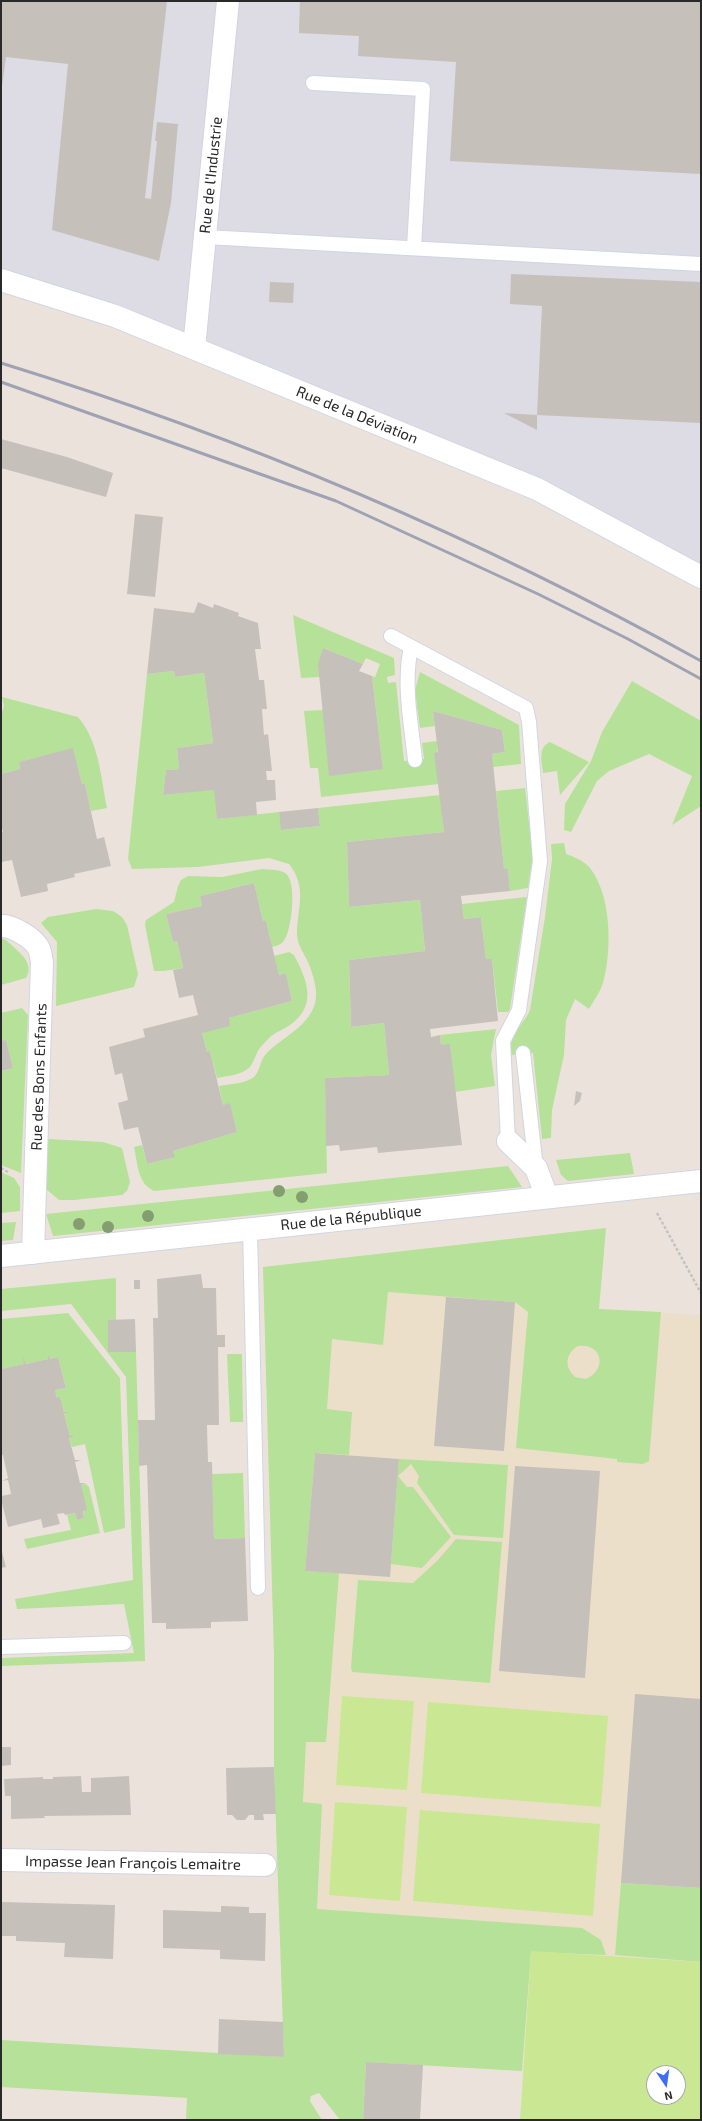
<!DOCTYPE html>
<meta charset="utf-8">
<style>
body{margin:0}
#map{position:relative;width:702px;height:2121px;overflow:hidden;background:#ebe3db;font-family:"Exo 2",sans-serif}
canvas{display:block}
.frame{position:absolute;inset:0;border:2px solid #292929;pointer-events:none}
.north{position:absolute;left:646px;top:2065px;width:40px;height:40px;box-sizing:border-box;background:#fff;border:1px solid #a9a9a9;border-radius:50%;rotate:167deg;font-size:11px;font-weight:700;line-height:16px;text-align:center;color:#292929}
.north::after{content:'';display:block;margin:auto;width:14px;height:18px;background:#3d6cf5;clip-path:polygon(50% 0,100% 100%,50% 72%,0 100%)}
</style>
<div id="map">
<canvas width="702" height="2121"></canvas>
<div class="frame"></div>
<div class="north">N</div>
</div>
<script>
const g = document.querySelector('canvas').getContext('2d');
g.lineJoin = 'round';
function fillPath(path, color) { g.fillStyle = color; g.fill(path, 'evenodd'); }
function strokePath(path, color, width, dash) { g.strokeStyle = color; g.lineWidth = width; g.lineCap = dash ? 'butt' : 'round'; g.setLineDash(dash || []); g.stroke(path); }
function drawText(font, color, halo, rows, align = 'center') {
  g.font = font + ' "Exo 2",sans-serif'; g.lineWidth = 4; g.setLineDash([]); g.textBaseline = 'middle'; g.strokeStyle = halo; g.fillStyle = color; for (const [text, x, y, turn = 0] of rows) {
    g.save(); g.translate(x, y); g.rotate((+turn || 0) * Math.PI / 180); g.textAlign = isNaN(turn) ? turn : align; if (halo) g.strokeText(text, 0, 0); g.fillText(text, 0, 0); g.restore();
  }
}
fillPath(new Path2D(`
 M1,1H701V577L537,489L1,280Z`), '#dddbe3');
fillPath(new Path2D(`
 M606,1228L599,1309L701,1315V1962L531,1951L522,2071L284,2057L274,1767V1656L263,1267Z`), '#ecdfca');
fillPath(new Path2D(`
 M293,615L394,658L395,675L387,677L388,683L396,682L404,761L424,759L422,743L437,741L439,784L321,797L318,768H310L304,711L323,710L383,769L372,676L375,677L380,664L366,658L363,664L323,648L320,677L301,678Z
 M174,671L175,677L204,673L213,743L177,748L179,769L166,770L163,795L216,789L217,819L279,812L282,830L320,826L318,808L440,795L444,832L347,842L349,907L420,900L425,951L349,960L351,1027L384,1023L389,1075L325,1078L327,1173L154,1191C137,1183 138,1164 134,1147L142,1145L147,1164L174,1157L173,1151L237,1132L230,1104L223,1105L219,1086C229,1084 245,1084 254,1077C260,1071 260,1061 265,1055C283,1035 318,1024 316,991C315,981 312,972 308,962C304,953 297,945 297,934C297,908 308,888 289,864L269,858L198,867L132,869L128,859L147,674Z
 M420,672L519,725L521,764L493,767L492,754L505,752L502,730L433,711L435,726L420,728L415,690Z
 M632,681L701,721V806L672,825L692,776L649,754L609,771L597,781L571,832L564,830L565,804L591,761L602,732Z
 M2,697L78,717C99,741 101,778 107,808L91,811L85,784H82L73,749L19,762L20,769L1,774V716L4,706Z
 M550,742L589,762L560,795L557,771L543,773C542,761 537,748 550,742Z
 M525,788L533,856L528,888L510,891L508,869L504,868L496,791Z
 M564,843L566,854C575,857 584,861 590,868C611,895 612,947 604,979C602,990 594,1000 589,1009L575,999L566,1020L564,1055L552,1110L551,1138L542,1139L533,1053L511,1055L510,1042L513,1035L527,1016L530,1010L545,917L552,859L551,844Z
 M262,869C270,870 284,869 288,876C296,887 292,932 283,942C280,945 276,946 272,947L266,921H263L254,883L200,896L202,906L166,914L173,942L177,941L183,968L164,971H154L145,925L146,920L174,902L178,886L181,880L188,876L222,877Z
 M527,897L510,1009L508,1012H498L492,959H486L481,917L464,919L462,904Z
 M96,909L113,911L122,917L127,925L138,974L134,987L56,1006L57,942L41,923L48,917Z
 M1,938L6,940C16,950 36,962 26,978L1,985Z
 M289,952L294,955C307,980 318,1005 290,1025C283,1030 275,1032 269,1038C266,1042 262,1045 259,1049C256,1054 253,1064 249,1068C241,1075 227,1076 217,1078L210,1051L207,1052L202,1033L229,1018L292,1001L286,973L279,975L274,956Z
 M22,1008L28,1015L21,1173L1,1165V1071L13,1068L6,1040L1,1041V1013Z
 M496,1029L491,1055L495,1086L455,1092L450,1045H441L440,1035Z
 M48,1139L103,1142L122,1148L130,1182L127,1191L122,1195L74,1200H59L46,1189Z
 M630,1153L634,1174L568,1181L561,1175L556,1160Z
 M508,1166L522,1187L53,1236L46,1214Z
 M1,1172L14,1178L20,1187V1211L1,1213Z
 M16,1222L13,1240L1,1241V1223Z
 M606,1228L599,1309L661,1312L649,1461L643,1464L617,1462V1459L516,1448L528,1312L515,1302L388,1292L383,1345L332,1339L327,1409L352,1412L349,1455L315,1453L305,1571L339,1573L326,1742H306L303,1802L322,1804L317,1909L582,1928L601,1940L606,1955L531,1952L522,2071L366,2062L363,2120H340L319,2093L311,2096L310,2101L322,2120H186L187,2098L1,2087V2040L284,2057L274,1767V1656L263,1267ZM578,1346C602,1343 608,1369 586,1379L575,1377C564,1367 565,1354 578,1346Z
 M116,1278V1320H108V1352H136L145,1661L1,1666V1658L134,1653L124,1604L17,1609L15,1599L133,1580L126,1377L71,1304L1,1311V1289Z
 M68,1313L120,1378L125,1528L104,1533L85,1444L72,1447L69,1438L76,1436H70L64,1414L70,1412H64L60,1398H57L55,1390L66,1388L58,1357L50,1359L48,1353V1359L26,1364L24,1359V1364L1,1369V1319Z
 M227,1354H242L243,1422H230Z
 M399,1459L508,1465L503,1538L454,1535L417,1483L419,1476L411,1464L398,1476L407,1487H413L451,1537L422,1568L391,1564Z
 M243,1473L245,1538L214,1539L212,1474Z
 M86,1484L89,1487L100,1533L27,1549L24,1539L71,1530L67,1515L75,1513L77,1520L84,1518L81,1485Z
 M456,1539L502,1542L490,1683L352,1672L351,1667L358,1580L413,1583L437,1561Z
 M621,1883L701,1888V1962L615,1955Z`), '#b6e198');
fillPath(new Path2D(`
 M342,1696L414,1701L407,1790L336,1785Z
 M428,1702L608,1716L601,1807L421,1793Z
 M335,1802L407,1807L400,1901L329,1895Z
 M420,1810L600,1824L593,1916L413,1901Z
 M531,1951L701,1962V2120H520ZM654,2073H678V2097H654Z`), '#cae894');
fillPath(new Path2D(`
 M1,1H167L145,198L151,199L157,141H155L157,122L178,124L171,203L159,261L52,230L68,64L6,57L1,94Z
 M300,1H701V174L450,161L456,62L358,56L359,36L299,33Z
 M511,274L701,282V423L537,415V430L504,413L537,415L542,306L510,304Z
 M270,282L294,283L293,303L269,302Z
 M1,439L67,457L113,473L106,497L1,468Z
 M135,514L163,517L155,597L127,594Z
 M198,602L213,608L214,604L239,613L238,616L258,623L261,649H255L259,680H264L267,709H262L264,735L268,734L272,771H266L267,780H275L276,800L256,802L257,815L217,819L214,790L163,795L166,770L179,769L177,748L213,743L204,673L175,677L174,671L147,674L154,608L194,613Z
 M323,648L363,664L359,671L372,676L383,769L329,776L318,664Z
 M433,711L502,730L505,752L492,754L504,868L508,869L510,891L461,896L464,919L481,917L486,959H492L498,1021L430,1029L431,1037L440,1035L441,1045L450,1044L462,1145L378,1153L377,1147L340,1151L339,1145L326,1146L325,1078L389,1075L384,1023L351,1027L349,960L425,951L420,900L349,907L347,842L444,832L434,753L438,752Z
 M73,748L82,784H85L97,839L104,837L111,866L74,874L75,877L47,884L48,891L21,897L12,860L1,862V832H3L1,824V774L20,769L19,762Z
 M318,808L320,826L281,830L279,812Z
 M254,883L263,921H266L279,975L286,973L292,1001L229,1018L230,1026L202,1033L207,1052L210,1051L223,1105L230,1103L237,1132L173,1151L175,1157L147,1164L138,1127L124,1130L118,1103L128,1100L122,1073L115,1075L109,1047L145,1037L143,1029L198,1015L193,995L179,998L173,970L183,968L177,941L173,942L166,914L202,906L200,896Z
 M6,1040L13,1068L1,1071V1041Z
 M576,1091L582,1093L580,1101L574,1106Z
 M201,1274L203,1288H216L217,1335H225V1347H218L219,1425H207L208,1462H212L214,1539L245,1538L248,1621L211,1622V1628L166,1629V1623H152L147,1465L139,1466L138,1420H155L153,1318H158L157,1279Z
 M134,1280H140V1289H134Z
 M446,1297L515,1302L504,1451L434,1446Z
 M135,1319L136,1352H108V1320Z
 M48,1353L50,1359L58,1357L66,1388L55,1390L57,1398L60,1397L64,1412H70L64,1414L70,1436H76L69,1438L75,1460H81L75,1462L80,1483H86L81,1485L87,1510L83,1511L84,1518L77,1520L75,1513L65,1515L64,1513L57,1514L60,1524L43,1528L41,1519L8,1527L1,1499V1496L11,1494L8,1480L2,1481L8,1478L3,1455H1V1369L24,1364L23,1357L26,1364L48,1359Z
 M315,1453L399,1459L390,1577L305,1571Z
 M515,1466L600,1471L585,1678L499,1671Z
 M1,1548L6,1567L1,1568Z
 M635,1694L701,1699V1888L621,1883Z
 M1,1747H11V1765L1,1766Z
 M274,1767L276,1814H263L264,1820H254V1815H249L245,1820H237L232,1815H227L226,1768Z
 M81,1776L82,1792H91V1778L129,1776L131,1815L44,1816L45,1818L11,1819V1796H5L4,1779L43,1777V1779H53V1777Z
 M1,1902L115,1905L113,1959L64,1957L65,1943L16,1941V1936H1Z
 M221,1906L249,1907V1913H266L265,1961L220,1959V1950L163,1948V1910L221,1912Z
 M219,2019L283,2022L284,2057L218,2054Z
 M366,2062L423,2065L420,2120H363Z`), '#c6c0ba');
const lane = new Path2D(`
 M313,83L423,89L414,248
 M205,237L701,264
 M391,636L526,708L529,722L540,861L519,1010L503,1041L508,1141
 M411,647C403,684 411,723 415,760
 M523,1053L536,1168
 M250,1229L258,1588
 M1,1647L124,1643`);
const street = new Path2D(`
 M194,348L228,1
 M1,926C12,925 35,939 39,949C41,953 41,958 42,962L33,1253
 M508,1141L536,1168L547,1197
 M1,1860L265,1865`);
const secondary = new Path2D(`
 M1,280L115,316L537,489L701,577
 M1,1256L701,1181`);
strokePath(lane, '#d0d5e2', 16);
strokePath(street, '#d0d5e2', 24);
strokePath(secondary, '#d0d5e2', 24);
strokePath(new Path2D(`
 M1,1168L8,1172
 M657,1213L701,1293`), '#c3c3c3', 2.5, [3, 2]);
strokePath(lane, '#fff', 14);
strokePath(street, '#fff', 22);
strokePath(secondary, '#fff', 22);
strokePath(new Path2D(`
 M1,363C244,438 479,538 701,661
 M1,382L336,501L538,594L628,639L701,679`), '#9ea2b3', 3);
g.fillStyle = '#849d71';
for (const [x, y] of [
 [279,1191],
 [302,1197],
 [148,1216],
 [79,1224],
 [108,1227]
]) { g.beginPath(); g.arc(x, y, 6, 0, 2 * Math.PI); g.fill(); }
drawText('15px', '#292929', '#fff', [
 ["Rue de l'Industrie",211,175,-84],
 ["Rue de la Déviation",357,415,22],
 ["Rue des Bons Enfants",39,1077,-88],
 ["Rue de la République",351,1218,-6],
 ["Impasse Jean François Lemaitre",133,1863,1]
]);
</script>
